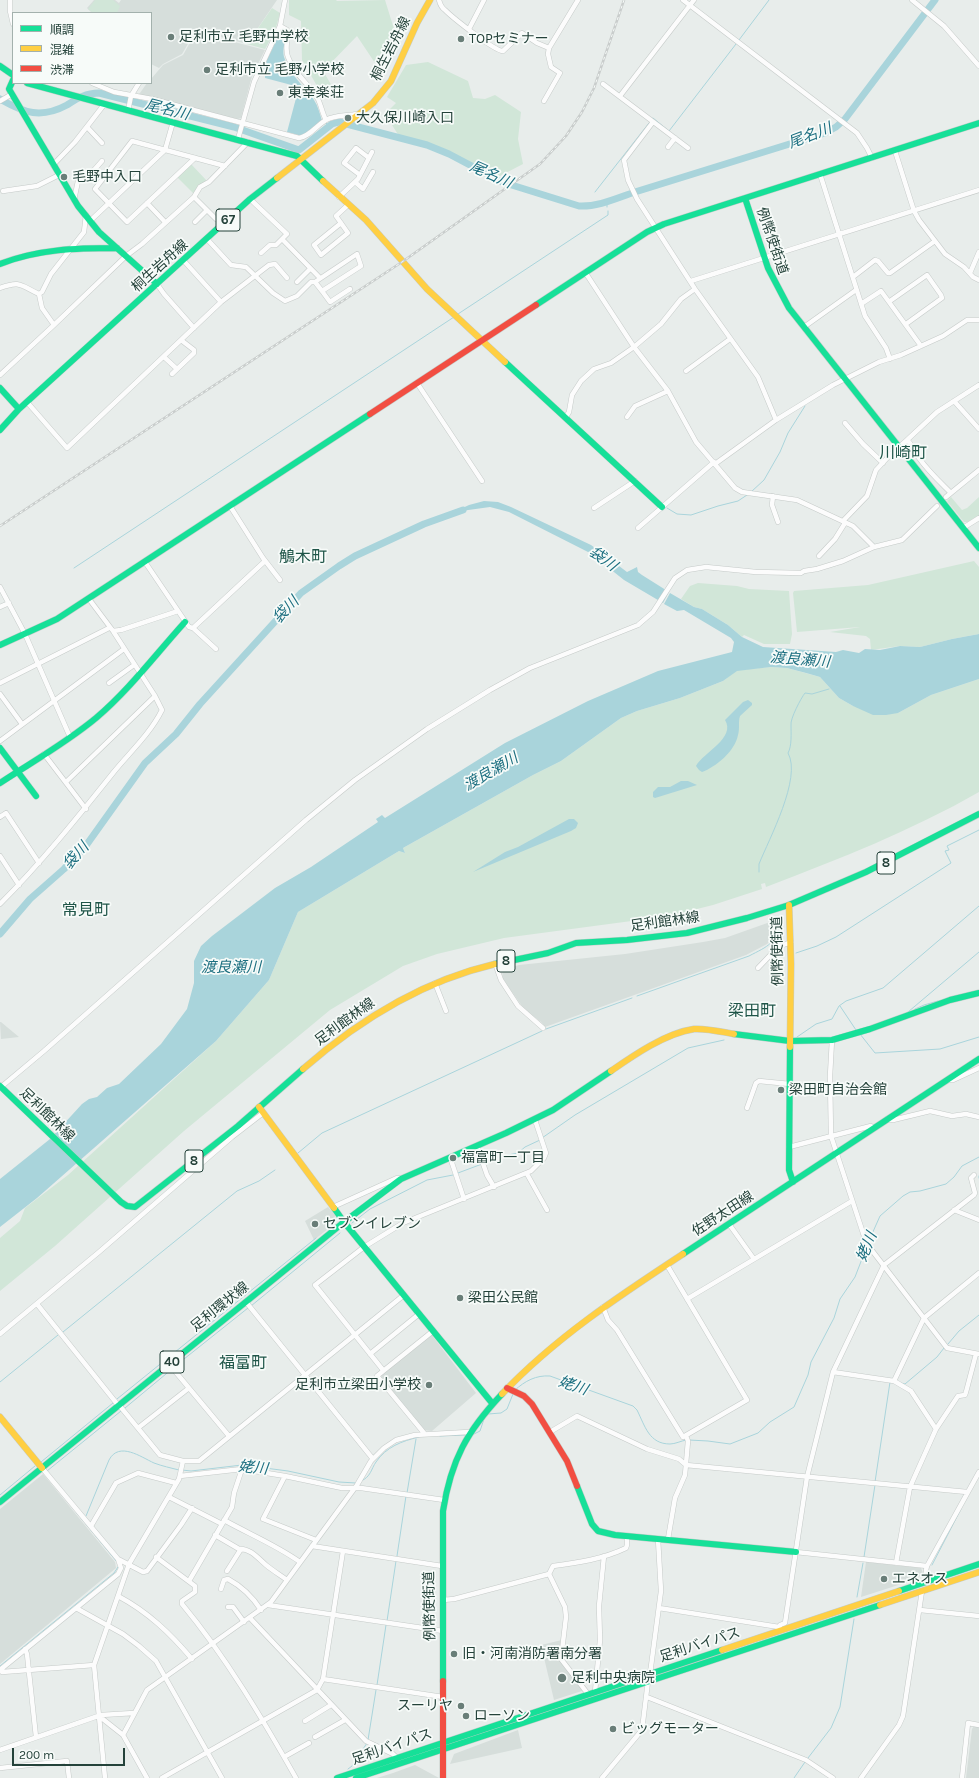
<!DOCTYPE html>
<meta charset="utf-8">
<style>
body{margin:0}
#map{position:relative;width:979px;height:1778px;overflow:hidden;background:#e8edeb;font-family:Karla,"Noto Sans JP",sans-serif}
canvas{display:block}
.legend{position:absolute;left:12px;top:12px;width:140px;height:72px;box-sizing:border-box;background:#f7fbf9;border:1px solid #a3b1ad;margin:0;padding:5px 7px;list-style:none;font-size:12px;color:#24423a}
.legend li{display:flex;align-items:center;gap:8px;height:20px}
.legend b{width:20px;border:1px solid #a3b1ad}
.scale{position:absolute;left:12px;top:1748px;width:113px;height:18px;box-sizing:border-box;border:2px solid #24423a;border-top:0;padding-left:5px;font-size:12px;line-height:14px;white-space:nowrap;color:#24423a;-webkit-text-stroke:3px #f7fbf9;paint-order:stroke}
</style>
<div id="map">
<canvas width="979" height="1778"></canvas>
<ul class="legend">
<li><b style="height:5px;background:#16e098"></b>順調</li>
<li><b style="height:5px;background:#ffcf43"></b>混雑</li>
<li><b style="height:5px;background:#f24e42"></b>渋滞</li>
</ul>
<div class="scale">200 m</div>
</div>
<script>
const g = document.querySelector('canvas').getContext('2d');
g.lineJoin = 'round';
function fillPath(path, color) { g.fillStyle = color; g.fill(path, 'evenodd'); }
function strokePath(path, color, width, dash) { g.strokeStyle = color; g.lineWidth = width; g.lineCap = dash ? 'butt' : 'round'; g.setLineDash(dash || []); g.stroke(path); }
function drawText(font, color, halo, rows, align = 'center') {
  g.font = font + ' Karla,"Noto Sans JP",sans-serif'; g.lineWidth = 3.5; g.setLineDash([]); g.textBaseline = 'middle'; g.strokeStyle = halo; g.fillStyle = color; for (const [text, x, y, turn = 0] of rows) {
    g.save(); g.translate(x, y); g.rotate((+turn || 0) * Math.PI / 180); g.textAlign = isNaN(turn) ? turn : align; if (halo) g.strokeText(text, 0, 0); g.fillText(text, 0, 0); g.restore();
  }
}
fillPath(new Path2D(`
 M94,0H115L119,3L121,0H277L247,44L196,30L182,54L163,64L159,68L151,64V13H92L87,8Z
 M196,32L265,50L252,76L241,118L238,119L137,95L140,93L147,83H151V79L163,65L183,55Z
 M773,921L777,930L772,939L767,944L746,955L545,1027L541,1022L524,1009L503,979L502,970L519,965L625,954L703,942L725,938Z
 M0,1022H1L19,1037L1,1039Z
 M328,1207L335,1215L333,1225L314,1240L305,1221Z
 M431,1334L476,1393L432,1431L423,1430L381,1378L382,1373Z
 M43,1474L115,1562L116,1568L0,1664V1509Z
 M866,1562L921,1568L923,1573L917,1579L861,1597Z
 M562,1640L561,1656L585,1690L554,1700L541,1645Z
 M974,1726L979,1727V1778H966L972,1729Z
 M518,1730L522,1748L450,1764L454,1754Z
 M415,1765L439,1778H377L393,1773Z`), '#d6dedb');
fillPath(new Path2D(`
 M95,0H113L120,6L117,13H93L88,9Z
 M289,0H336L337,1L385,0L394,29L387,44L375,63L357,36L323,71L338,96L320,91L302,60L301,21L289,15Z
 M272,8L280,13L275,31L265,49L247,44Z
 M428,62L468,81L473,98L485,99L495,95L521,112L518,139L523,164L498,177L440,149L399,136L385,114L396,103L387,97L406,65Z
 M191,164L207,181L194,194L177,177Z
 M951,497L962,510L967,508L979,497V515L968,522H964L947,501Z
 M974,561L979,567V634L952,639L920,647L900,646L871,650L870,639L866,636L830,632L860,627L797,632L793,593L794,591L868,585Z
 M698,583L737,586L749,589L789,591L792,634L790,644H764L744,635L742,637L728,625L702,609L694,607L681,599L690,586Z
 M771,667L787,668L820,677L839,698L853,706L898,713L931,695L979,679V792C911,831 839,859 766,887L765,883L761,884L762,889L713,905L669,916L504,938L437,954L403,966L330,1010L184,1131L55,1246L0,1291V1238L20,1221L25,1208L68,1175L216,1041L269,980L298,912L399,851L405,853L403,848L533,775L561,761L621,718L637,711L680,698L723,681L737,670Z`), '#d1e6d8');
fillPath(new Path2D(`
 M281,31L285,33C286,41 282,49 284,57C289,74 305,87 314,100C318,106 320,114 322,121L302,136L287,132L299,87L265,78V75L260,74Z
 M484,501L498,502L511,507L591,545L627,572L637,567L638,572L642,575L669,592L663,603L624,580L590,553L509,512L490,507L454,512L469,505Z
 M670,593L694,607L702,609L728,625L742,637L763,647L836,652L843,650L859,653L865,649L880,650L900,646L920,647L952,639L979,634V679L931,695L898,713L886,715H873L853,706L839,698L820,677L806,673L787,668L771,667L737,671L723,681L680,698L637,711L621,718L561,761L533,775L403,848L405,853L399,851L298,912L269,980L216,1041L37,1198L0,1227V1179L50,1139L82,1104L89,1099L97,1097L107,1088L119,1084L161,1044L187,1009L194,983V961L201,946L212,936L275,888L311,867L378,822L376,819L382,815L385,818L505,743L588,701L658,671L732,652L734,642L731,638L684,610L677,611L664,604Z
 M748,700L752,703V705L740,716C738,722 740,728 738,735C735,751 716,767 702,772L699,770L696,766C704,752 736,738 725,720L743,702Z
 M681,781H688L697,785L655,798L653,797V792L658,787H670Z
 M569,819H574L578,823L576,828L571,831L473,872L505,852L518,847Z`), '#a9d4db');
strokePath(new Path2D(`
 M739,40L769,0
 M653,118L669,131L736,44
 M326,123L329,126
 M595,192L649,123
 M607,207V202
 M458,314L608,215V211
 M751,492L764,480L780,452L788,433L805,406
 M667,508L677,514L691,515L718,506L738,501L747,495
 M74,568L454,317
 M759,872V864C769,839 802,778 788,753C792,746 791,733 791,725C790,719 801,698 805,693L812,694L829,689
 M796,953L817,946L836,937L951,863L945,851L949,850L947,846L979,830
 M637,996L749,956C766,947 782,942 775,919
 M840,1006L856,1030
 M915,1009L924,1005L938,1001
 M908,1012L979,952
 M546,1029L632,998
 M860,1034L875,1053L940,1049L979,1037
 M797,1037L816,1024L832,1019L839,1006L846,1001L883,988L979,906
 M542,1138L575,1115L688,1048L724,1040
 M298,1153L322,1133L542,1031
 M484,1163L493,1158L518,1153L525,1147L540,1140
 M458,1173L482,1164
 M979,1176V1178
 M352,1223L370,1209L427,1180L453,1175
 M868,1243L880,1216L903,1196L910,1192L920,1191L946,1184L954,1177L962,1166L979,1157
 M251,1306L340,1233
 M63,1332L237,1191L259,1181L275,1170
 M948,1344L959,1331L979,1315
 M174,1367L248,1308
 M0,1382L58,1335
 M901,1383L905,1384L937,1357L944,1348
 M515,1390C525,1381 536,1375 550,1376L633,1406L637,1410C645,1426 649,1444 670,1444C675,1444 681,1441 686,1440
 M117,1399L316,1238
 M125,1408L172,1369
 M472,1435L480,1431L484,1419L488,1414L501,1413L507,1409L513,1394
 M440,1436L465,1435
 M689,1440L708,1441L730,1444L758,1433L770,1422L794,1407L808,1375L811,1362L834,1318L840,1299L855,1277L867,1246
 M41,1462L113,1403
 M182,1470L191,1471L242,1465L288,1471L339,1482L356,1483
 M47,1471L121,1411
 M361,1481C371,1477 371,1469 376,1462C386,1447 402,1441 419,1437
 M875,1482L890,1382
 M407,1493L416,1439
 M0,1495L35,1466
 M76,1512L117,1562
 M86,1516L109,1460C119,1441 141,1457 154,1463C162,1466 171,1468 179,1470
 M397,1556L406,1496
 M864,1557L875,1485
 M932,1565L961,1509
 M857,1597L863,1563
 M387,1621L396,1561
 M0,1666L114,1573L118,1567
 M377,1685L386,1625
 M368,1740L376,1690
 M808,1758L831,1728L840,1707L854,1619
 M348,1769L352,1766L367,1743
 M794,1778L805,1762`), '#a9d4db', 1);
strokePath(new Path2D(`
 M0,99C24,113 41,119 67,105C78,98 86,93 99,93L234,127L299,150L332,124L339,122L427,145L449,154L502,182L579,206C598,207 617,198 635,192L825,133L836,127L845,119L935,0
 M0,934L30,899L64,869L85,847L145,763L176,734L200,704L301,593L339,566L355,556L424,524L463,510`), '#a9d4db', 7);
const street = new Path2D(`
 M10,0V11L13,24
 M439,0C440,4 442,8 445,10C453,18 496,52 503,51L522,33L537,43L549,48
 M683,0L857,133L867,148L872,158
 M912,0L944,26L979,66
 M280,26L287,30C289,39 284,48 288,57C294,74 308,83 317,97C321,104 322,113 326,120
 M469,29L484,0
 M92,83L114,92L152,99L299,138C309,137 317,125 326,120C335,115 347,116 357,114
 M603,84L688,148
 M620,96L694,0
 M0,101L12,94
 M544,101L560,73L551,67L548,54L549,48L578,0
 M128,111L131,96L139,83
 M653,122L624,160L628,180L637,199L695,289L758,377L776,420
 M87,127L102,143
 M238,139L254,82L280,26L285,0
 M668,147L675,138
 M895,151L914,211L919,220L945,254L964,267L973,277L979,280
 M195,158L127,222L95,189L132,141L225,166
 M53,165L75,142L103,106L106,105
 M820,174L865,316L886,348L890,359
 M360,175L344,163L356,148L369,158
 M355,182L363,189L373,172
 M3,191L37,186L59,175
 M194,197L216,219
 M339,197L358,179L372,152
 M250,199L287,234L276,245H270L261,253
 M74,200L78,181C89,177 95,169 102,161
 M147,203L165,222
 M90,221L165,150L173,122
 M195,222L207,210
 M341,223L314,245L321,255L348,233L336,216L348,205
 M207,239L231,265L246,267L273,293L285,301L297,296L311,282H315L357,254L361,266L322,291L315,282
 M282,239L320,278
 M184,261L221,302
 M585,272L634,347L668,391L696,442L735,488L742,492L797,500L853,526L874,547
 M970,273L979,252
 M853,277L875,260L878,261L888,273H890L935,241
 M691,281L979,190
 M297,282L310,269
 M157,284L164,294L194,328
 M0,288C21,280 21,286 39,294
 M322,291L330,302L350,289
 M39,294L42,292L51,274L84,232L86,215
 M39,294L42,308L54,325
 M890,301L927,275L941,295L942,298L906,324
 M861,304L881,291L921,346
 M804,327L856,290
 M164,357L177,369
 M686,371L730,339
 M172,374L194,353V350L181,340
 M0,375L54,325L126,256L142,244L194,197L200,187L209,182L248,142
 M417,383L482,481
 M954,401L979,429
 M27,402L67,448L221,302L269,265L275,264L287,278
 M566,417L569,412L572,395L581,381L594,369L611,363L634,347L661,324L681,299L695,289
 M627,417L635,406L668,391
 M845,423L863,444L883,463
 M907,440L937,412L979,385
 M715,464L776,420L833,385L879,362L901,355L943,336L967,320H979
 M773,496L772,505L778,522
 M946,497L979,470
 M230,506L263,558L280,580
 M594,508L635,481
 M843,521L867,496L876,470L889,456L907,440C913,445 914,452 919,458C928,471 940,482 951,493
 M638,528L714,462
 M963,528L979,518
 M819,556L835,539L845,523
 M145,562L189,627L193,628L216,649
 M0,587L25,634L70,737
 M0,607L9,603
 M193,628L265,561
 M113,631L121,630L178,611
 M0,683L109,628
 M109,683L134,665
 M0,694L22,724
 M0,741L124,649
 M44,754L86,809
 M66,782L155,696
 M0,817L6,813L39,863
 M0,856L19,885
 M0,904C41,863 77,818 113,773C130,752 150,734 162,710L155,696L113,631L89,599
 M495,963L501,980L518,1006L543,1028
 M758,968L778,947L791,942
 M435,983L446,1011
 M832,1040L830,1076L831,1136L863,1233L867,1244L947,1348L979,1354
 M948,1080H953L979,1068
 M1,1087L44,1051L306,820L355,780L427,729L490,690L530,668L638,625L653,612L675,578L687,570L706,567L756,572L801,573L804,571L817,569L843,561L874,547L902,540L937,506
 M747,1108L756,1083L759,1081L790,1084
 M887,1119L893,1120L930,1111L952,1116L966,1114L979,1117
 M477,1146L487,1175L494,1187
 M789,1147L871,1126L874,1128
 M450,1157L464,1199
 M527,1174L547,1210
 M333,1207L397,1178H401V1179
 M954,1210L979,1220
 M729,1224L754,1259
 M687,1299L852,1201
 M246,1302L373,1459
 M37,1304L118,1405
 M603,1307L608,1320L617,1330L683,1437L747,1400L667,1265
 M0,1334L99,1252L232,1137L263,1113
 M370,1354L419,1314
 M169,1364L229,1436
 M383,1370L315,1285L364,1247L403,1223L531,1171L544,1158L546,1153L535,1120
 M833,1372L894,1381L911,1391L936,1429
 M894,1381L924,1318L979,1273
 M119,1405L160,1455L183,1461H199L404,1295
 M138,1428L189,1388
 M550,1432L577,1416L647,1449L679,1459L686,1465L967,1492
 M424,1433L377,1376L433,1331
 M180,1476L242,1469L285,1476L342,1488H361L444,1500
 M285,1476L263,1519L316,1540
 M169,1497L222,1524
 M224,1520C249,1534 276,1545 300,1562
 M91,1526L116,1483L118,1482L138,1473L176,1483
 M215,1535L239,1549C250,1548 258,1558 266,1565C272,1570 280,1575 287,1580
 M668,1539L675,1498L685,1475L688,1441L686,1436
 M312,1546L442,1566
 M796,1552L927,1566
 M156,1557L195,1586V1592L182,1601V1604C226,1657 262,1718 296,1778
 M118,1559L143,1572L147,1571L181,1525L192,1508
 M896,1563L910,1487L936,1429L958,1396L965,1395L966,1392L976,1354
 M227,1571L241,1549
 M549,1574L565,1607L566,1617L561,1659L588,1694
 M189,1581L232,1507L234,1493L242,1469
 M926,1582V1570L927,1566L979,1472
 M221,1589L224,1580L228,1579C243,1587 252,1596 261,1610
 M118,1596C148,1612 170,1633 192,1659
 M443,1600L454,1599L549,1574L553,1566C577,1563 603,1559 626,1548L627,1545V1536
 M268,1605L443,1631
 M228,1607H233L244,1622
 M76,1608L123,1634L139,1646L156,1661L222,1778
 M659,1608L779,1627
 M920,1610L979,1616
 M250,1618L366,1741L393,1754L397,1758
 M779,1631L780,1625L785,1623L807,1477L833,1372L884,1265L974,1195L975,1193L971,1178L974,1175
 M25,1649L27,1654L36,1737
 M0,1670L118,1574L121,1568L118,1559L42,1468
 M0,1670L2,1672L94,1665
 M650,1674L661,1591L658,1539
 M323,1679L443,1697
 M595,1692L600,1640L599,1606L604,1556
 M647,1697L806,1760L833,1778
 M99,1716L123,1735L147,1778
 M305,1721L331,1705
 M123,1735L147,1690L271,1602L357,1485L371,1461L384,1448L396,1440L415,1435L469,1432
 M315,1737L345,1720
 M0,1750L101,1715L134,1713
 M284,1757L309,1743
 M0,1768L67,1761L69,1778
 M105,1778L94,1665L129,1564L179,1479L183,1461
 M162,1778L317,1690L323,1679L343,1551
 M602,1778L642,1730L648,1681
 M861,1778L899,1725L903,1716L922,1591
 M962,1778L968,1723L979,1725`);
const fast = new Path2D(`
 M0,66L13,75
 M13,80L9,89L78,206L99,232L157,284
 M27,83L297,156L323,181
 M745,198L768,268L789,308L979,548
 M0,264C38,249 77,248 117,248
 M536,305L647,232L664,224L979,123
 M505,362L662,507
 M0,388L19,409
 M0,430L19,409L250,199L277,178
 M0,645L57,619L370,414
 M0,748L36,796
 M0,783C32,762 66,743 96,718C129,690 156,654 185,622
 M495,964L548,953L576,943L627,940L687,933L747,918L789,905L866,872L979,814
 M734,1034L790,1041L832,1040L870,1029L950,1000L979,993
 M790,1047L789,1170L793,1182
 M0,1086L121,1202L127,1206L135,1207L238,1126L303,1069
 M683,1254L979,1059
 M492,1403L344,1222L401,1179L506,1133L553,1110L611,1071
 M577,1486L592,1524L598,1531L615,1535L796,1552
 M0,1502L344,1222L334,1208
 M899,1591L979,1564
 M443,1681V1511C451,1460 467,1431 502,1394
 M337,1778L722,1650
 M356,1778L880,1605`);
const slow = new Path2D(`
 M277,178L373,103L391,81L417,23L430,0
 M323,181L366,220L427,289L505,362
 M789,905L791,964L790,1047
 M303,1069C359,1020 422,981 495,964
 M611,1071C634,1055 666,1033 694,1029C706,1028 722,1032 734,1034
 M259,1107L334,1208
 M502,1394C555,1338 619,1296 683,1254
 M0,1417L42,1468
 M880,1605L979,1572
 M722,1650L899,1591`);
const jam = new Path2D(`
 M370,414L536,305
 M507,1388L524,1396L532,1404L567,1461L577,1486
 M443,1681V1778`);
strokePath(street, '#c5cac8', 5.5);
strokePath(fast, '#c3cbc8', 7);
strokePath(slow, '#c3cbc8', 7);
strokePath(jam, '#c3cbc8', 7);
strokePath(street, '#fcfcfc', 4.5);
strokePath(fast, '#16e098', 6);
strokePath(slow, '#ffcf43', 6);
strokePath(jam, '#f24e42', 6);
const rail = new Path2D(`
 M0,526L402,262L540,164L566,136L582,112L594,88L624,0`);
strokePath(rail, '#c9cdcc', 2.5);
strokePath(rail, '#f7fbf9', 1, [3]);
for (const [x, y, r, color] of [
 [171,37,4,"#697e78"],
 [461,39,4,"#697e78"],
 [207,70,4,"#697e78"],
 [280,93,4,"#697e78"],
 [348,118,4,"#697e78"],
 [64,177,4,"#697e78"],
 [781,1090,4,"#697e78"],
 [453,1158,4,"#697e78"],
 [315,1224,4,"#697e78"],
 [460,1298,4,"#697e78"],
 [429,1385,4,"#697e78"],
 [884,1579,4,"#697e78"],
 [454,1654,4,"#697e78"],
 [562,1678,5,"#697e78"],
 [461,1706,4,"#697e78"],
 [466,1716,4,"#697e78"],
 [613,1729,4,"#697e78"]
]) { const dot = new Path2D(); dot.arc(x, y, r, 0, 2 * Math.PI); g.fillStyle = color; g.fill(dot); strokePath(dot, '#f7fbf9', 1.5); }
for (const [x, y, w] of [
 [228,220,24],
 [886,863,18],
 [506,961,18],
 [194,1161,18],
 [172,1362,24]
]) { const box = new Path2D(); box.roundRect(x - w / 2, y - 11, w, 22, 3); g.fillStyle = '#f7fbf9'; g.fill(box); strokePath(box, '#24423a', 1); }
drawText('bold 13px', '#24423a', null, [
 ["67",228,220],
 ["8",886,863],
 ["8",506,961],
 ["8",194,1161],
 ["40",172,1362]
]);
drawText('14px', '#24423a', '#f7fbf9', [
 ["足利市立 毛野中学校",179,37],
 ["TOPセミナー",469,39],
 ["足利市立 毛野小学校",215,70],
 ["東幸楽荘",288,93],
 ["大久保川崎入口",356,118],
 ["毛野中入口",72,177],
 ["梁田町自治会館",789,1090],
 ["福富町一丁目",461,1158],
 ["セブンイレブン",323,1224],
 ["梁田公民館",468,1298],
 ["足利市立梁田小学校",421,1385,"right"],
 ["エネオス",892,1579],
 ["旧・河南消防署南分署",462,1654],
 ["足利中央病院",571,1678],
 ["スーリヤ",453,1706,"right"],
 ["ローソン",474,1716],
 ["ビッグモーター",621,1729]
], 'left');
drawText('14px', '#24423a', '#f7fbf9', [
 ["桐生岩舟線",391,49,-63],
 ["例幣使街道",772,241,71],
 ["桐生岩舟線",160,266,-42],
 ["足利館林線",665,922,-8],
 ["例幣使街道",778,951,-91],
 ["足利館林線",345,1022,-36],
 ["足利館林線",47,1115,44],
 ["佐野太田線",723,1214,-33],
 ["足利環状線",220,1307,-39],
 ["例幣使街道",430,1606,-91],
 ["足利バイパス",700,1645,-18],
 ["足利バイパス",392,1747,-19]
]);
drawText('italic 15px', '#1c6f80', '#f7fbf9', [
 ["尾名川",167,110,14],
 ["尾名川",810,136,-21],
 ["尾名川",491,175,24],
 ["袋川",603,559,36],
 ["袋川",286,610,-46],
 ["渡良瀬川",800,660,5],
 ["渡良瀬川",491,772,-30],
 ["袋川",76,856,-48],
 ["渡良瀬川",231,968],
 ["姥川",867,1247,-68],
 ["姥川",573,1386,19],
 ["姥川",253,1468,6]
]);
drawText('16px', '#1f5548', '#f7fbf9', [
 ["川崎町",903,453],
 ["鵤木町",303,557],
 ["常見町",86,910],
 ["梁田町",752,1011],
 ["福富町",243,1363]
]);
</script>
